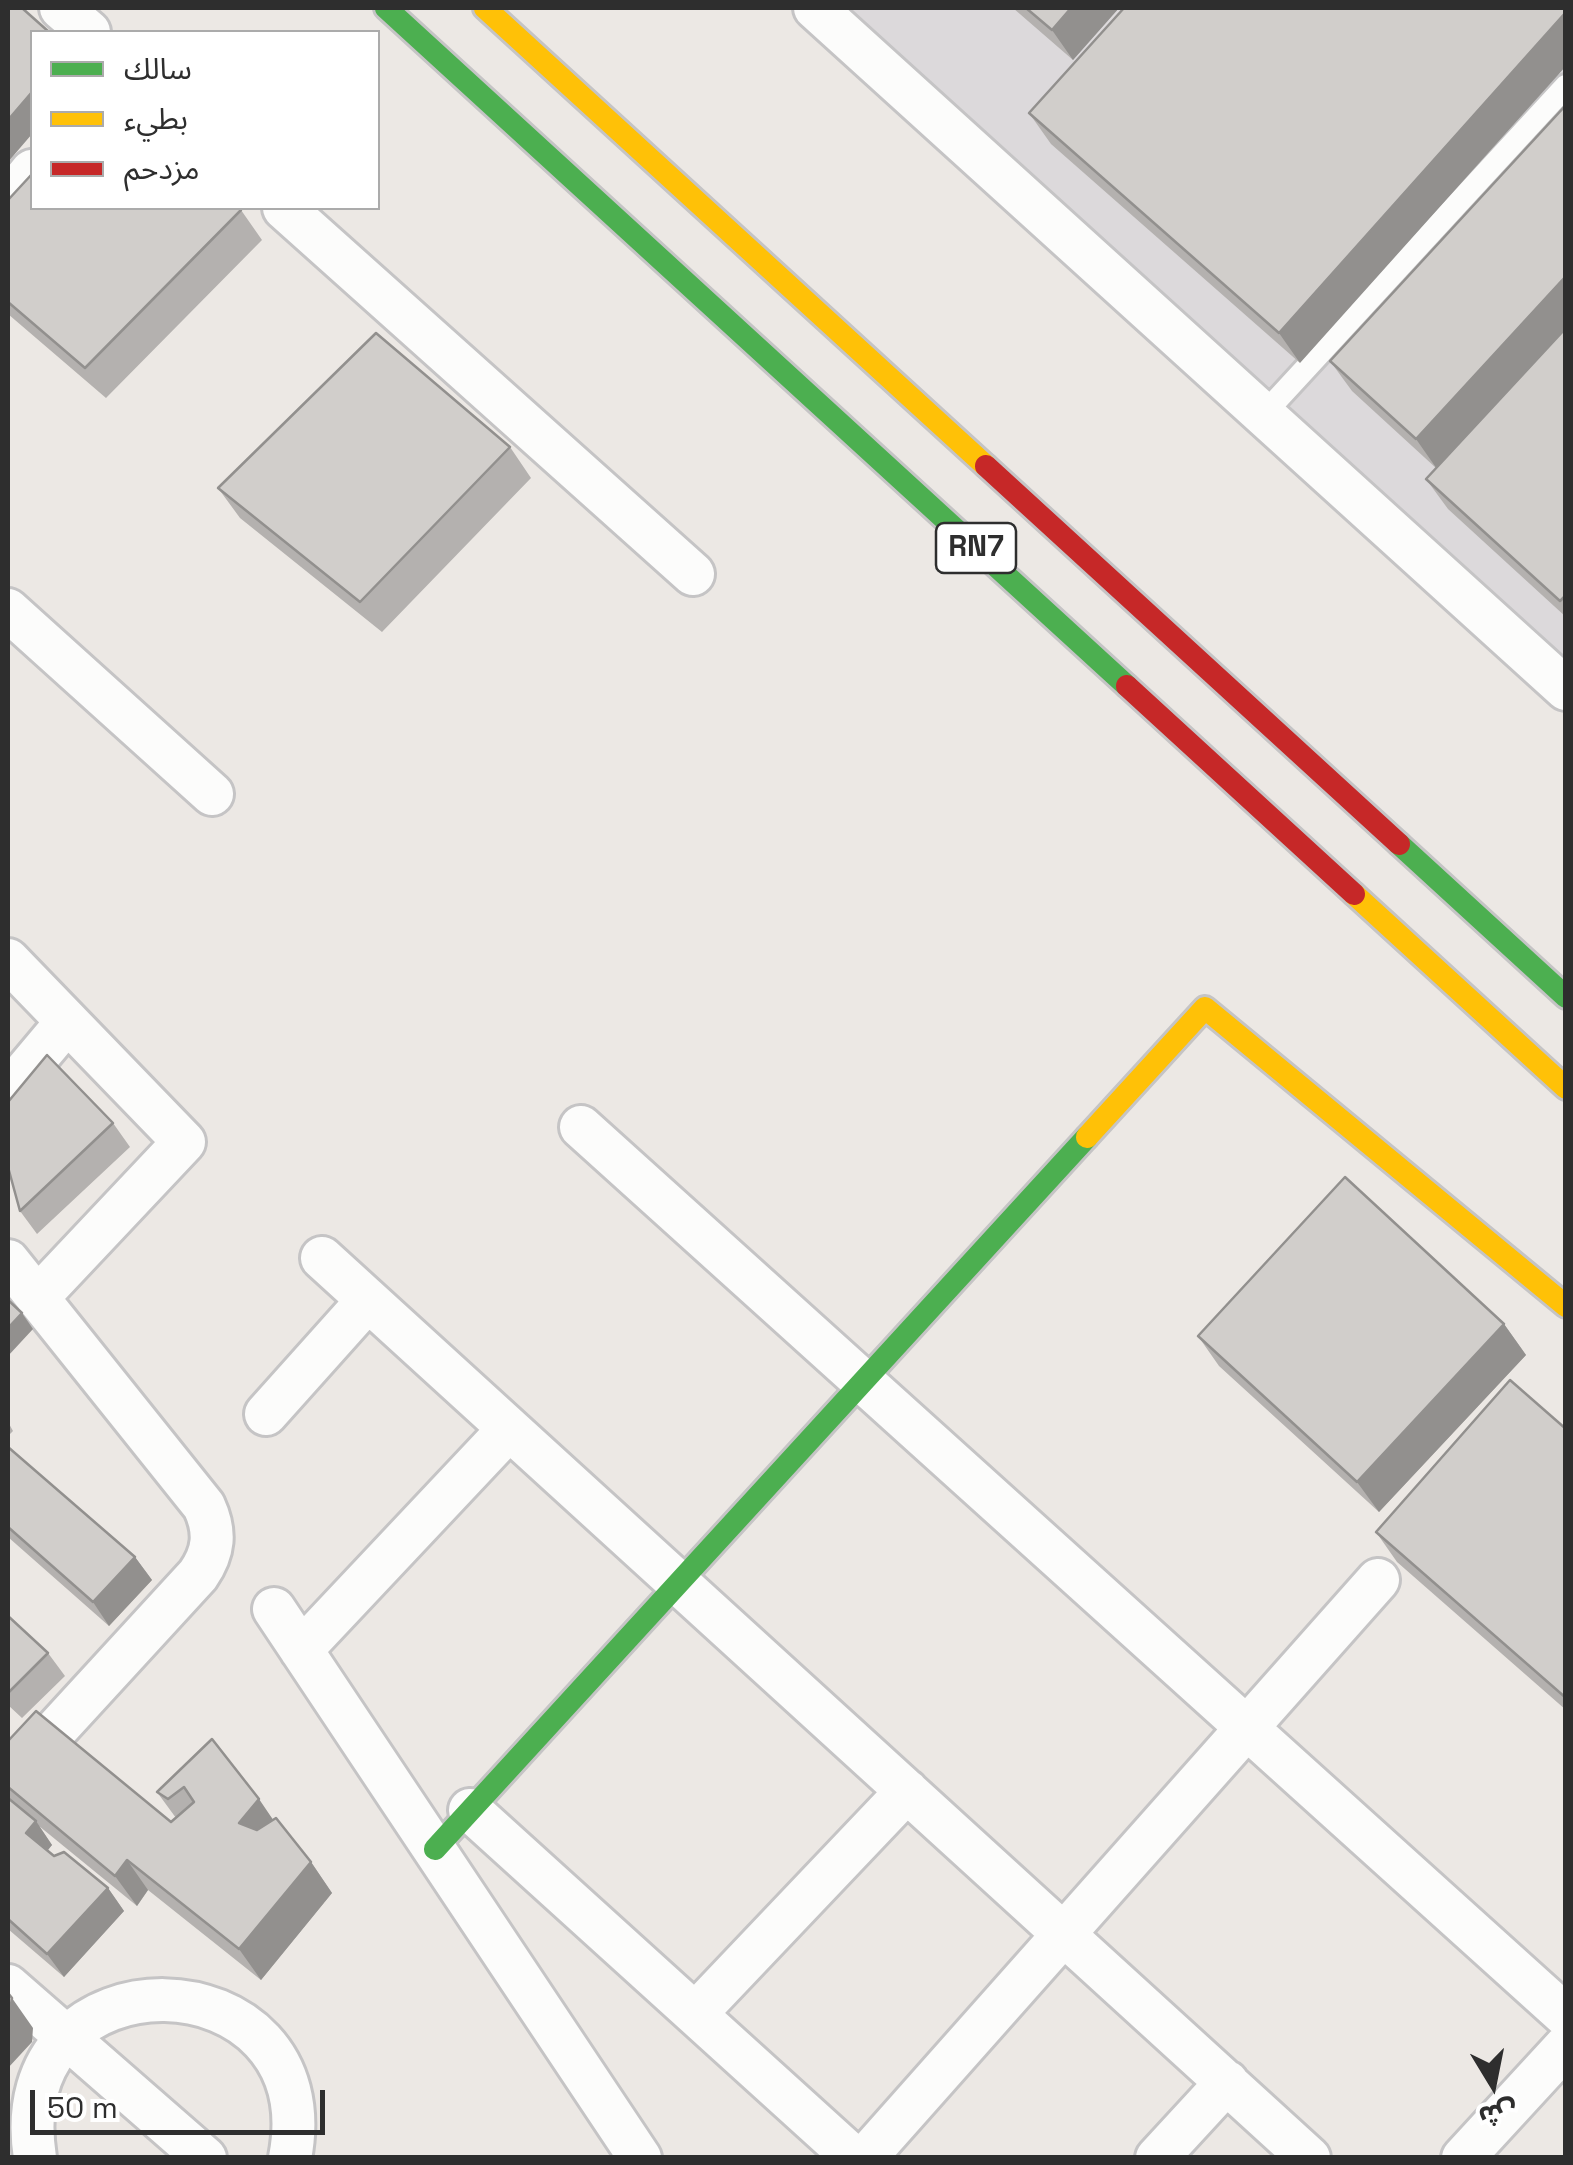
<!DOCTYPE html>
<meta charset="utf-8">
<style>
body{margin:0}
#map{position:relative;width:1573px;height:2165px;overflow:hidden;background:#ece8e4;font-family:"Space Grotesk","Noto Sans Arabic",sans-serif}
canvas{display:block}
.frame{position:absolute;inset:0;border:10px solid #2e2e2e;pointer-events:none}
.legend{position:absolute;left:30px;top:30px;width:350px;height:180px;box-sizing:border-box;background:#fff;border:2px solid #ababab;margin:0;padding:12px 18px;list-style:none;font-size:30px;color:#2e2e2e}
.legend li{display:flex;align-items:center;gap:20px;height:50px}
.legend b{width:50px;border:2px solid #ababab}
.north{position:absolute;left:1443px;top:2035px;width:100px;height:100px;-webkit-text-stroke:8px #fff;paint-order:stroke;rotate:170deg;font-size:28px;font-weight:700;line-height:40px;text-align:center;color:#2e2e2e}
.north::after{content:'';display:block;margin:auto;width:35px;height:45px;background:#2e2e2e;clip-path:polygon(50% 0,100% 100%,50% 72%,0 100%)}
.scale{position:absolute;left:30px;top:2090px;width:295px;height:45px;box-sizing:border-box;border:5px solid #2e2e2e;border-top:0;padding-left:12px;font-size:30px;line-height:35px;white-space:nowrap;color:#2e2e2e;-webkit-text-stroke:8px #fff;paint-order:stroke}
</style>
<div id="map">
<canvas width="1573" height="2165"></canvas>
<div class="frame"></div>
<ul class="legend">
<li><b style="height:12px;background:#4caf50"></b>سالك</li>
<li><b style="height:12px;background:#ffc107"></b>بطيء</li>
<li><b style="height:12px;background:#c62828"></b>مزدحم</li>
</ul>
<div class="north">ش</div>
<div class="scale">50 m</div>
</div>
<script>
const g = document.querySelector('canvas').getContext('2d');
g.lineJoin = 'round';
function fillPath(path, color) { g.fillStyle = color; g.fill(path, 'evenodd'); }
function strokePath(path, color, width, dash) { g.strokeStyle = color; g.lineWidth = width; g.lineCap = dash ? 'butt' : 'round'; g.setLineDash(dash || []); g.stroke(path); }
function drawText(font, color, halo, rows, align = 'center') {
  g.font = font + ' "Space Grotesk",sans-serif'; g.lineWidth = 8; g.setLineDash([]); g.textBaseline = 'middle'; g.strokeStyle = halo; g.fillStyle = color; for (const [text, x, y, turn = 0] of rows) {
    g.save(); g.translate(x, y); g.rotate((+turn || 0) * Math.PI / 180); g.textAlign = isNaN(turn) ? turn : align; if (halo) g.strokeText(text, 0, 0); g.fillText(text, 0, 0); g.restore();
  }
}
fillPath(new Path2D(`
 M823,8H1565V700Z`), '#dcd9db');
const lane = new Path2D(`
 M1261,417L1566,86`);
const street = new Path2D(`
 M61,8L89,32
 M815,8L1566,689
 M8,200L32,171
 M284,208L693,574
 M8,610L212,794
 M8,960L184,1142L37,1298
 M8,1092L66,1023
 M581,1127L1566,2016
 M322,1258L1309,2158
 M8,1261L204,1506C216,1532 214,1552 198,1575L8,1782
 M266,1414L368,1300
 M274,1609L640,2158
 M301,1650L509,1429
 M470,1810L854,2158
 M8,1986L205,2158
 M697,2012L907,1791
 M35,2158C1,1943 330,1952 290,2158
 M865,2158L1378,1580
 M1157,2158L1227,2082
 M1463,2158L1566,2046`);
const fast = new Path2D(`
 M386,8L1127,686
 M1399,844L1566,997
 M435,1849L1087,1137`);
const slow = new Path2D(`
 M485,8L986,466
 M1354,894L1566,1088
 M1087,1137L1205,1008L1566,1306`);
const jam = new Path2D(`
 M986,466L1399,844
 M1127,686L1354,894`);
strokePath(lane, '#c5c4c5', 28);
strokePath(street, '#c5c4c5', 48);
strokePath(fast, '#c5c4c5', 28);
strokePath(slow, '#c5c4c5', 28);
strokePath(jam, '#c5c4c5', 28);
strokePath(lane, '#fcfcfb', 22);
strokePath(street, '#fcfcfb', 42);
strokePath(fast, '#4caf50', 22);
strokePath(slow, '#ffc107', 22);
strokePath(jam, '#c62828', 22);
fillPath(new Path2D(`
 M1013,8H1119L1073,60Z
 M1124,8L1300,363L1051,144L1029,113Z
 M1566,105V617L1448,509L1426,479L1436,468L1352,391L1330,361Z
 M8,200L241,210L262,240L106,398L8,314Z
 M510,447L531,478L382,632L240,518L218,488Z
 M113,1123L130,1147L37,1234L20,1211Z
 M1504,1324L1526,1355L1379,1512L1219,1366L1198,1336Z
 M8,1422L13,1431L8,1436Z
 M1566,1429V1710L1397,1562L1376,1532Z
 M8,1447L135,1557L152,1580L109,1626L8,1537Z
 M8,1616L48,1653L65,1676L22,1718L8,1705Z
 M212,1739L273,1820L311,1862L332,1893L261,1980L148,1890L137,1906L39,1826L52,1845L47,1851L54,1856L108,1888L124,1911L64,1977L8,1929V1741L171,1822L176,1818L157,1792Z`), '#b4b1af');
fillPath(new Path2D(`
 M1071,8H1119L1073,60L1052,30Z
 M1566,12V66L1300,363L1279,333Z
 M32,92V134L8,162V120Z
 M1566,276V330L1437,469L1416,439Z
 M22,1313L33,1329L8,1356V1328Z
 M1504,1324L1526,1355L1379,1512L1357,1482Z
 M135,1557L152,1580L109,1626L93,1602Z
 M259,1799L280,1830L260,1853L239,1823Z
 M36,1821L52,1845L43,1856L26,1833Z
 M127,1860L148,1890L137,1906L115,1876Z
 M311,1862L332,1893L261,1980L239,1949Z
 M108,1888L124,1911L64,1977L47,1954Z
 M12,1998L33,2028L32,2042L8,2068V2014Z`), '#92908e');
const building = new Path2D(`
 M8,8H22L49,32H32V92L8,120Z
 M1026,8H1071L1052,30Z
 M1124,8H1566V12L1279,333L1029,113Z
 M1566,105V276L1416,439L1330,361Z
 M32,174V208H238L241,210L85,368L8,302V200Z
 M1566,328V595L1560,601L1426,479Z
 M376,333L510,447L360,602L218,488Z
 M47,1055L113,1123L20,1211L8,1167V1102Z
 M1345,1177L1504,1324L1357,1482L1198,1336Z
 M8,1300L22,1313L8,1328Z
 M1510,1380L1566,1429V1698L1376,1532Z
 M8,1447L135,1557L93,1602L8,1527Z
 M8,1616L48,1653L8,1693Z
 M36,1711L171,1822L194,1802L184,1787L168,1799L157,1792L212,1739L259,1799L239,1823L257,1830L276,1818L311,1862L239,1949L127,1860L115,1876L8,1787V1741Z
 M8,1798L36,1821L26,1833L54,1856L64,1852L108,1888L47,1954L8,1919Z
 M8,1993L12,1998L10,2011L8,2014Z`);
fillPath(building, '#d1cecb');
strokePath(building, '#92908e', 2.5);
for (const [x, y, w] of [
 [976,548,80]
]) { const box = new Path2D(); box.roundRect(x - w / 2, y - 25, w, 50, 8); g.fillStyle = '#fff'; g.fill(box); strokePath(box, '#2e2e2e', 2.5); }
drawText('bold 30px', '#2e2e2e', null, [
 ["RN7",976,548]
]);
</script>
